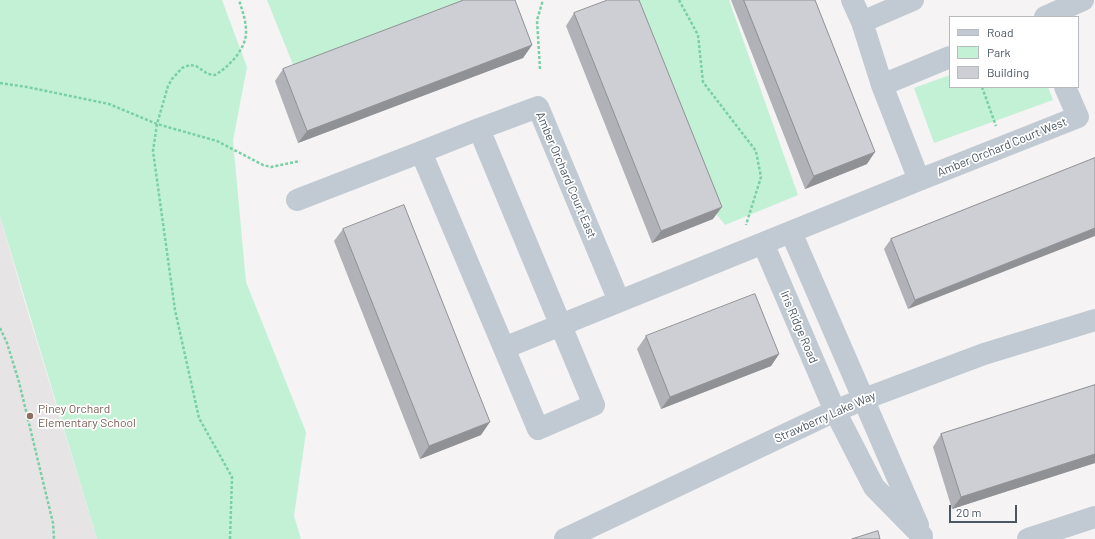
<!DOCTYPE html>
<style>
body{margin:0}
#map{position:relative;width:1095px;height:539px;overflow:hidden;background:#f5f3f3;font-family:Barlow,sans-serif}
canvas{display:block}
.legend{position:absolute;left:949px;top:16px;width:130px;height:72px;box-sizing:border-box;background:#fff;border:1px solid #b7bbc0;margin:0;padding:5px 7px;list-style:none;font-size:12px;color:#4a5661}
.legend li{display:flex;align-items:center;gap:8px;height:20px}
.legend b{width:20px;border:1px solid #b7bbc0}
.scale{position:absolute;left:949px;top:505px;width:68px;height:18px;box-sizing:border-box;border:2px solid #4a5661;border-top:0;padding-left:5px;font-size:12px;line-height:14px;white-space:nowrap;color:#4a5661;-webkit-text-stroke:3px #fff;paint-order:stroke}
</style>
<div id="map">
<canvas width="1095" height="539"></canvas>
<ul class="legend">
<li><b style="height:5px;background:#c1cad2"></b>Road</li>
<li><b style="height:11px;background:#c3f1d5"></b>Park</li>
<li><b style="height:11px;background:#cdcfd5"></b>Building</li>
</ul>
<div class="scale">20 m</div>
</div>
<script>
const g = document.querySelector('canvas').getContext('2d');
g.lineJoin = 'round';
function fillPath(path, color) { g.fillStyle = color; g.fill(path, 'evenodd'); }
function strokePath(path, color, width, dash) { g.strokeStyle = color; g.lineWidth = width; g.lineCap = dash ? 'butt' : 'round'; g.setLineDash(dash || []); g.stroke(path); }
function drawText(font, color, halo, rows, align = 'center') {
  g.font = font + ' Barlow,sans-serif'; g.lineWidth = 3.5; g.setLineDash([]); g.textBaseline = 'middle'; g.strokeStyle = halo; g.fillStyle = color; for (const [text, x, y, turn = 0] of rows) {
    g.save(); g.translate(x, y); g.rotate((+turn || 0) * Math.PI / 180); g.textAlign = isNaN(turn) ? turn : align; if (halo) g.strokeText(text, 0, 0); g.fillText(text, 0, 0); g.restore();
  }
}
fillPath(new Path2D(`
 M0,216L22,293L97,539H0Z`), '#e6e4e5');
fillPath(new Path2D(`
 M0,0H222L247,67L233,141L246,282L306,432L294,516L301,539H97L0,216Z
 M267,0H488L298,77Z
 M629,0H729L798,195L725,225L717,215Z
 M950,75V87H1048L1053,100L934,143L914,88Z`), '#c3f1d5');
strokePath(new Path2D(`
 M679,0L698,35L703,82L756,151L761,177L746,225
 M540,69L537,20L543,0
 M0,83L27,87L109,104L157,124L217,141L263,165L271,167L300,161
 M982,87L996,126
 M0,328L7,343L19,382L53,523L54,539
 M230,539L232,477L199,418L175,310L153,151L157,124L168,86L172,79L182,68L190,65L196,66L208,74L215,75C229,67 247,48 246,31C246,20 242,10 239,0`), '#7ad0a6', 2.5, [3, 2]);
strokePath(new Path2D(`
 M852,0L862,22L882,85L950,57
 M1045,17L1083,0
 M862,22L913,0
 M421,152L479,129
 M919,180L1078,117L1065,87
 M297,200L421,152L504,348L919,180L882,85
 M791,232L918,525
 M763,243L835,411L874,487L922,536
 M504,348L538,429L594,405L479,129L538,107L619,301
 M565,539L835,411L864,399L984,354L1095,320
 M1028,539L1095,517`), '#c1cad2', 22);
fillPath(new Path2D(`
 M731,0H815L867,164L805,189Z
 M574,13L713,219L652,243L566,26Z
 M532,45L523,58L298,143L275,81L283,69Z
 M1095,158L908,309L884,249L891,239Z
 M343,229L481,435L420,459L334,241Z
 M646,336L779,354L771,366L661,409L637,349Z
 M1095,385V463L952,509L933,447L941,434Z`), '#b0b2b7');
fillPath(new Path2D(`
 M532,45L523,58L298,143L307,131Z
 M875,152L867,164L805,189L814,176Z
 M722,207L713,219L652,243L661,231Z
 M1095,228V236L908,309L915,300Z
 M779,354L771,366L661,409L670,397Z
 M490,422L481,435L420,459L429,446Z
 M1095,454V463L952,509L961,497Z`), '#909195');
const building = new Path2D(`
 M464,0H515L532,45L307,131L283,69Z
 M608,0H639L722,207L661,231L574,13Z
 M744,0H815L875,152L814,176Z
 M1095,158V228L915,300L891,239Z
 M404,205L490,422L429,446L343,229Z
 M755,294L779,354L670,397L646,336Z
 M1095,385V454L961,497L941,434Z
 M878,531L880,539H852Z`);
fillPath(building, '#cdcfd5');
strokePath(building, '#909195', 1);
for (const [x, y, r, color] of [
 [30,416,4,"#8d6e63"]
]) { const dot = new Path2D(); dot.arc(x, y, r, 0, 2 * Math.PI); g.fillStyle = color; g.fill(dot); strokePath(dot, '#fff', 1.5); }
drawText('12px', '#4a5661', '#fff', [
 ["Amber Orchard Court West",1002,147,-22],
 ["Amber Orchard Court East",566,175,67],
 ["Iris Ridge Road",799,327,67],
 ["Strawberry Lake Way",825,417,-24]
]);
drawText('12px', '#785e54', '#fff', [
 ["Piney Orchard",38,409],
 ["Elementary School",38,423]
], 'left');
</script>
